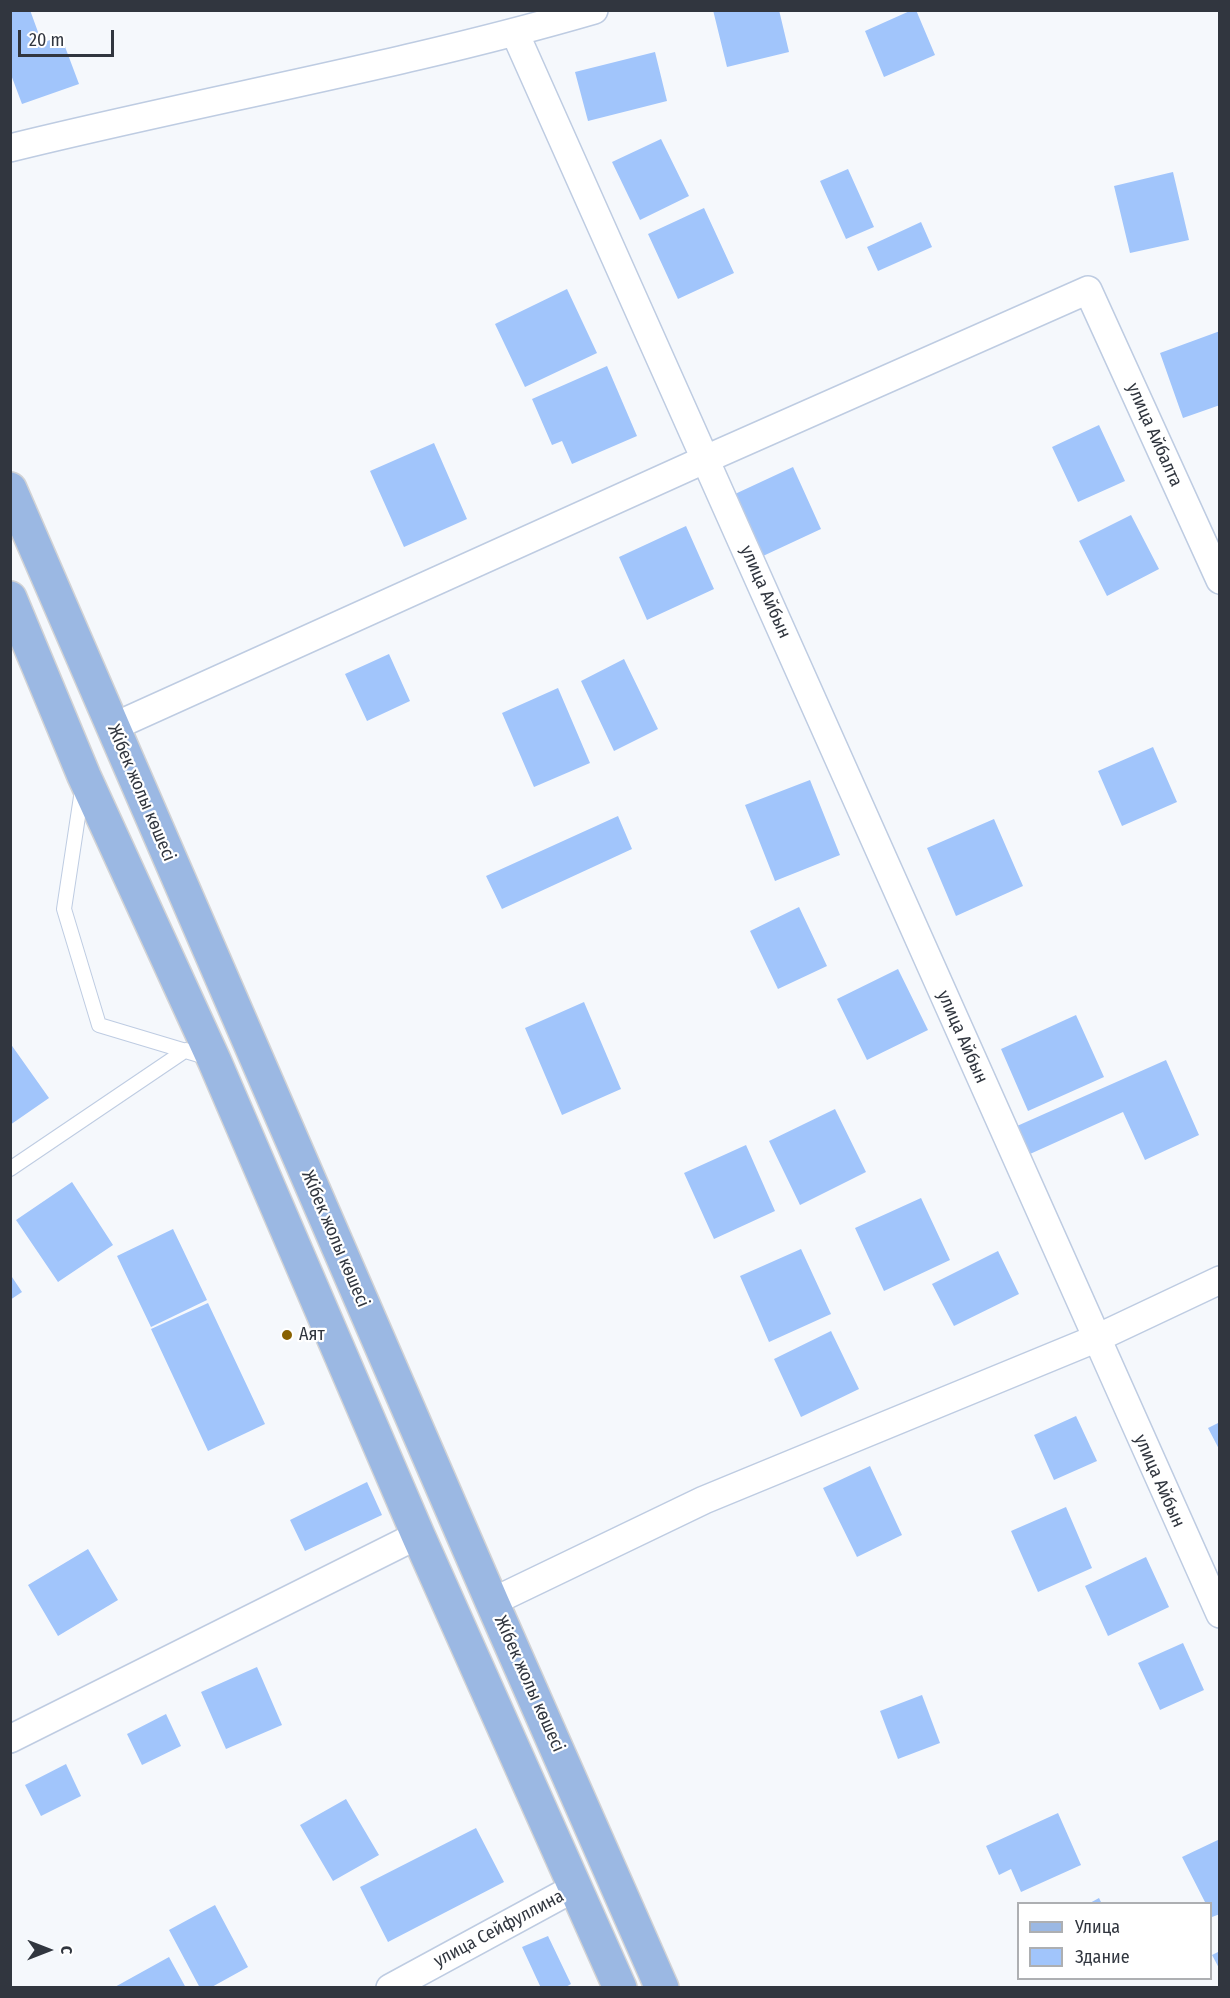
<!DOCTYPE html>
<meta charset="utf-8">
<style>
body{margin:0}
#map{position:relative;width:1230px;height:1998px;overflow:hidden;background:#f5f8fc;font-family:"Fira Sans Condensed",sans-serif}
canvas{display:block}
.frame{position:absolute;inset:0;border:12px solid #31363f;pointer-events:none}
.legend{position:absolute;left:1017px;top:1902px;width:195px;height:78px;box-sizing:border-box;background:#fff;border:2px solid #adafb2;margin:0;padding:8px 10px;list-style:none;font-size:18px;color:#31363f}
.legend li{display:flex;align-items:center;gap:12px;height:30px}
.legend b{width:30px;border:2px solid #adafb2}
.north{position:absolute;left:18px;top:1920px;width:60px;height:60px;-webkit-text-stroke:4px #fff;paint-order:stroke;rotate:90deg;font-size:16px;font-weight:700;line-height:24px;text-align:center;color:#31363f}
.north::after{content:'';display:block;margin:auto;width:21px;height:27px;background:#31363f;clip-path:polygon(50% 0,100% 100%,50% 72%,0 100%)}
.scale{position:absolute;left:18px;top:30px;width:96px;height:27px;box-sizing:border-box;border:3px solid #31363f;border-top:0;padding-left:8px;font-size:18px;line-height:21px;white-space:nowrap;color:#31363f;-webkit-text-stroke:4px #fff;paint-order:stroke}
</style>
<div id="map">
<canvas width="1230" height="1998"></canvas>
<div class="frame"></div>
<ul class="legend">
<li><b style="height:8px;background:#9bb8e3"></b>Улица</li>
<li><b style="height:16px;background:#a1c5fb"></b>Здание</li>
</ul>
<div class="north">С</div>
<div class="scale">20 m</div>
</div>
<script>
const g = document.querySelector('canvas').getContext('2d');
g.lineJoin = 'round';
function fillPath(path, color) { g.fillStyle = color; g.fill(path, 'evenodd'); }
function strokePath(path, color, width, dash) { g.strokeStyle = color; g.lineWidth = width; g.lineCap = dash ? 'butt' : 'round'; g.setLineDash(dash || []); g.stroke(path); }
function drawText(font, color, halo, rows, align = 'center') {
  g.font = font + ' "Fira Sans Condensed",sans-serif'; g.lineWidth = 4.5; g.setLineDash([]); g.textBaseline = 'middle'; g.strokeStyle = halo; g.fillStyle = color; for (const [text, x, y, turn = 0] of rows) {
    g.save(); g.translate(x, y); g.rotate((+turn || 0) * Math.PI / 180); g.textAlign = isNaN(turn) ? turn : align; if (halo) g.strokeText(text, 0, 0); g.fillText(text, 0, 0); g.restore();
  }
}
fillPath(new Path2D(`
 M10,10H30L42,43L61,36L79,84L22,104L10,72Z
 M713,10H779L789,52L727,67Z
 M912,10H916L935,55L884,77L865,31Z
 M655,52L667,101L588,121L575,72Z
 M661,139L689,196L640,220L612,162Z
 M848,169L874,227L846,239L820,181Z
 M1173,172L1189,240L1130,253L1114,186Z
 M704,208L734,273L678,299L648,234Z
 M921,222L932,247L878,271L867,247Z
 M567,289L597,353L525,387L495,324Z
 M1220,331V405L1183,418L1160,353Z
 M607,366L637,436L572,464L562,441L552,445L532,399Z
 M1099,425L1125,481L1078,502L1052,447Z
 M434,443L467,519L404,547L370,471Z
 M793,467L821,529L763,556L735,494Z
 M1131,515L1159,569L1107,596L1079,541Z
 M686,526L714,589L647,620L619,557Z
 M389,654L410,701L367,721L345,674Z
 M624,659L658,729L614,751L581,681Z
 M558,688L590,763L534,787L502,713Z
 M1153,747L1177,802L1122,826L1098,771Z
 M810,780L840,855L775,881L745,805Z
 M618,816L632,849L502,909L486,876Z
 M994,819L1023,886L956,916L927,848Z
 M799,907L827,966L778,989L750,931Z
 M898,969L928,1030L867,1060L837,999Z
 M584,1002L621,1089L562,1115L525,1028Z
 M1076,1015L1104,1077L1028,1111L1001,1049Z
 M10,1043L49,1098L10,1125Z
 M1166,1060L1199,1135L1145,1160L1123,1112L1030,1154L1017,1126Z
 M835,1109L866,1172L800,1205L769,1141Z
 M746,1145L775,1211L714,1239L684,1173Z
 M72,1182L113,1245L58,1282L16,1220Z
 M921,1198L950,1260L884,1291L855,1228Z
 M173,1229L207,1300L151,1327L117,1256Z
 M801,1249L831,1314L769,1342L740,1276Z
 M998,1251L1019,1294L954,1326L932,1284Z
 M10,1274L22,1292L10,1300Z
 M208,1303L265,1424L208,1451L151,1329Z
 M831,1331L859,1389L801,1417L774,1359Z
 M1076,1416L1097,1461L1054,1480L1034,1435Z
 M1220,1422V1451L1208,1428Z
 M870,1466L902,1535L857,1557L823,1488Z
 M367,1482L382,1515L305,1551L290,1520Z
 M1066,1507L1092,1568L1038,1592L1011,1531Z
 M88,1549L118,1600L58,1636L28,1585Z
 M1146,1557L1169,1607L1108,1636L1085,1586Z
 M1183,1643L1204,1690L1160,1710L1138,1663Z
 M257,1667L282,1725L226,1749L201,1692Z
 M922,1695L940,1743L898,1759L880,1711Z
 M166,1714L181,1746L142,1765L127,1734Z
 M66,1764L81,1796L41,1816L25,1785Z
 M346,1799L379,1855L333,1881L300,1825Z
 M1058,1813L1081,1865L1021,1892L1011,1869L999,1875L986,1846Z
 M476,1828L504,1882L388,1942L360,1887Z
 M1220,1839V1914L1212,1917L1210,1904H1206L1182,1857Z
 M1099,1898L1102,1904H1088Z
 M215,1905L248,1967L210,1988H200L169,1930Z
 M548,1936L571,1984L564,1988H541L522,1947Z
 M1220,1951V1970L1212,1955Z
 M169,1957L186,1988H113Z`), '#a1c5fb');
const service = new Path2D(`
 M82,790L64,909L99,1025L209,1058
 M10,1169L186,1050`);
const minor = new Path2D(`
 M515,33C752,560 982,1089 1220,1614
 M10,148C204,100 402,66 594,10
 M113,727L706,459L1088,290L1220,580
 M492,1602L704,1500L1095,1339L1220,1280
 M10,1739L418,1535
 M390,1988L576,1887`);
const primary = new Path2D(`
 M10,489L492,1602L662,1988
 M10,598L84,776L214,1060L418,1535L620,1988`);
strokePath(service, '#becce2', 16);
strokePath(minor, '#becce2', 30);
strokePath(primary, '#d2d3d5', 36);
strokePath(service, '#fff', 14);
strokePath(minor, '#fff', 27);
strokePath(primary, '#9bb8e3', 33);
for (const [x, y, r, color] of [
 [287,1335,6,"#886100"]
]) { const dot = new Path2D(); dot.arc(x, y, r, 0, 2 * Math.PI); g.fillStyle = color; g.fill(dot); strokePath(dot, '#fff', 2); }
drawText('18px', '#31363f', '#fff', [
 ["улица Айбалта",1154,435,66],
 ["улица Айбын",765,592,66],
 ["Жібек жолы көшесі",141,793,67],
 ["улица Айбын",962,1037,66],
 ["Жібек жолы көшесі",335,1239,67],
 ["улица Айбын",1159,1481,66],
 ["Жібек жолы көшесі",529,1684,66],
 ["улица Сейфуллина",499,1929,-28]
]);
drawText('18px', '#31363f', '#fff', [
 ["Аят",299,1335]
], 'left');
</script>
